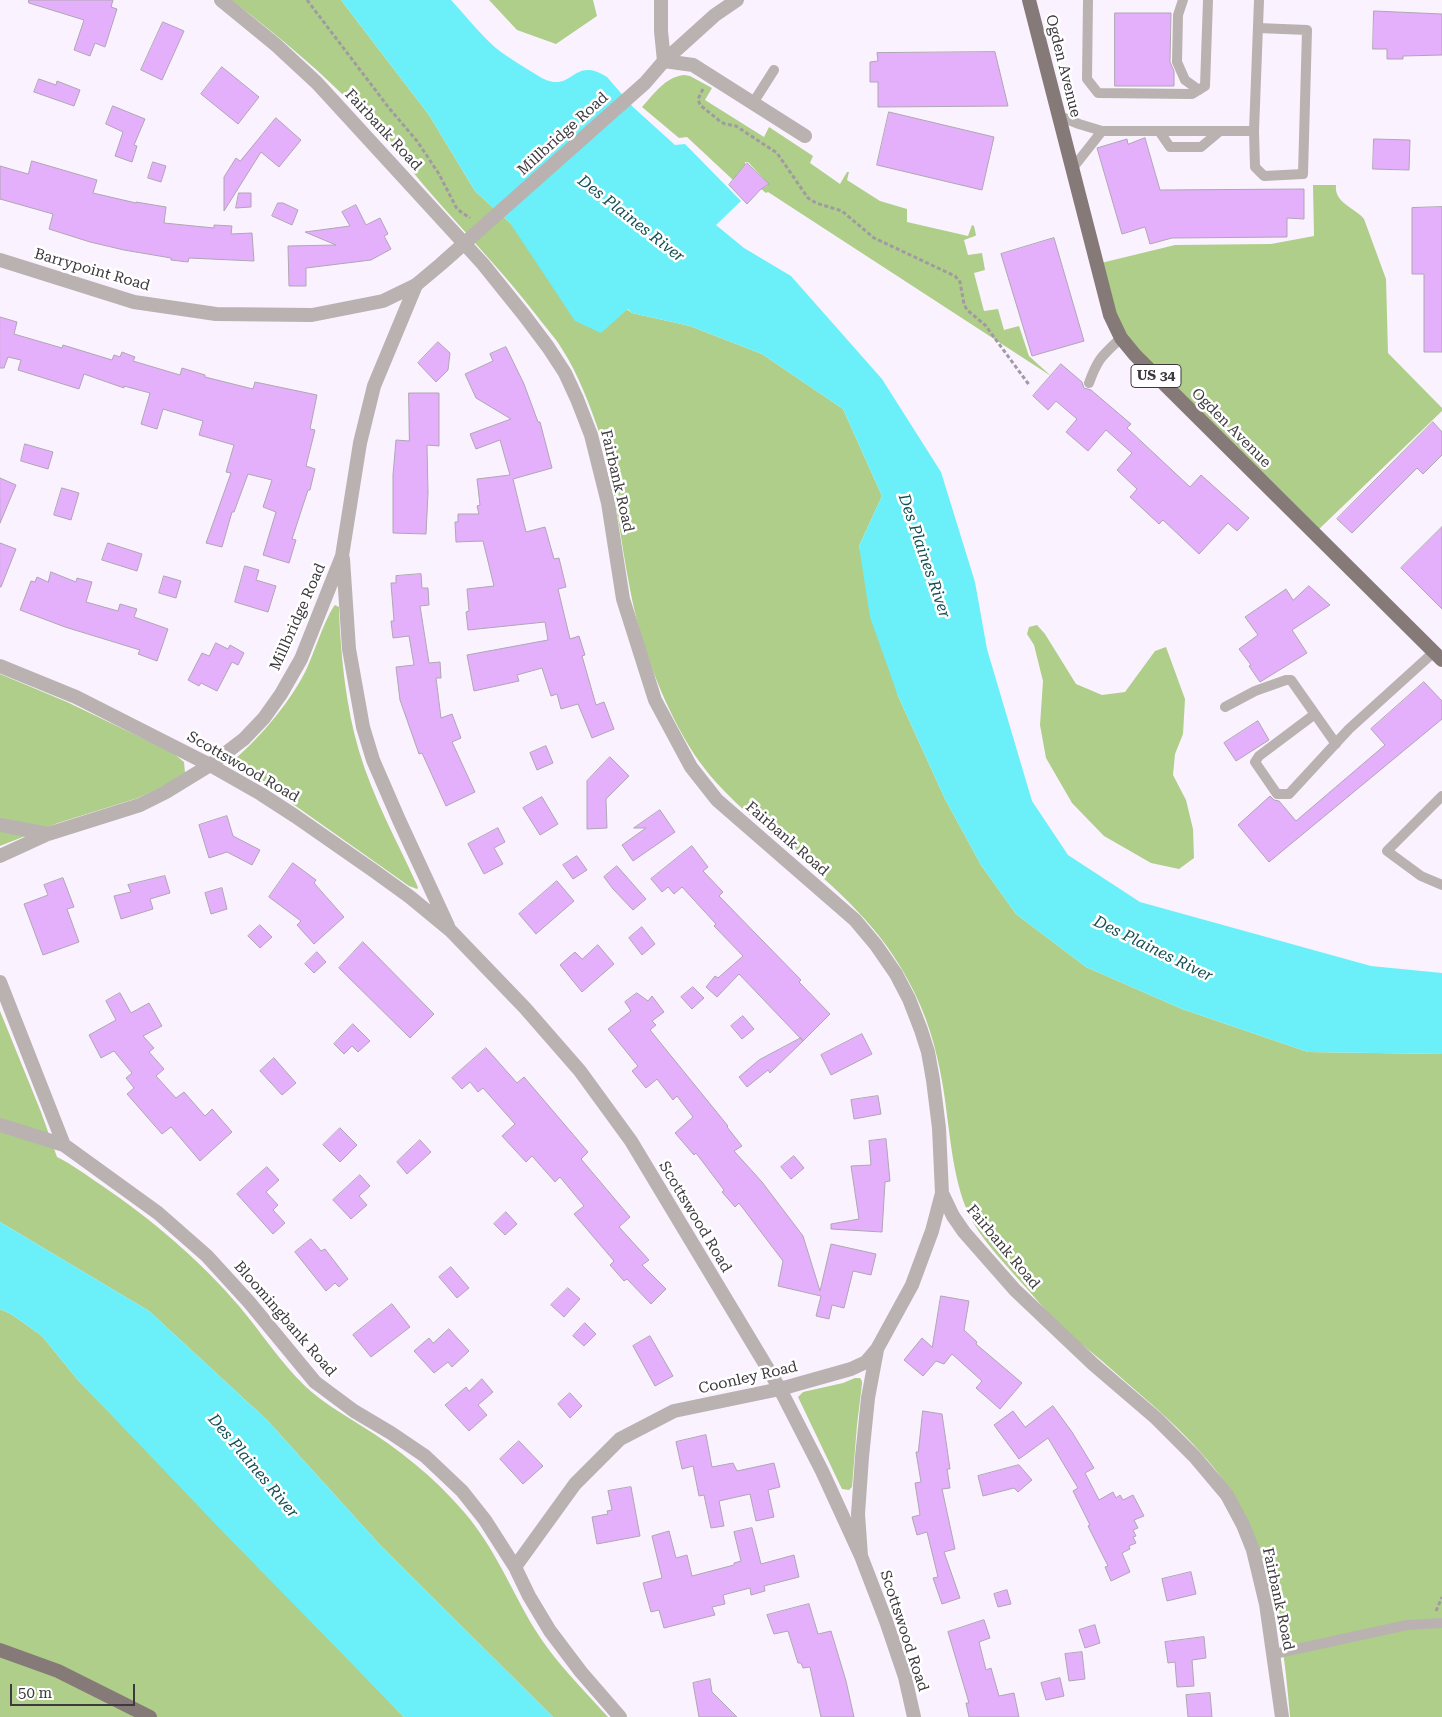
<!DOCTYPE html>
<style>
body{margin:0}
#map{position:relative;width:1442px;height:1717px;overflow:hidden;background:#fbf2ff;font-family:"Roboto Serif",serif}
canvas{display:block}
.scale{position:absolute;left:10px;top:1684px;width:125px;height:22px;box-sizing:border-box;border:2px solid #3d393e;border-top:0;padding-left:6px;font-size:15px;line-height:18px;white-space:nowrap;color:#3d393e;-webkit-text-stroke:4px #fff;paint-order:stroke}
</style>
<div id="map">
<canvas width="1442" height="1717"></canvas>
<div class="scale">50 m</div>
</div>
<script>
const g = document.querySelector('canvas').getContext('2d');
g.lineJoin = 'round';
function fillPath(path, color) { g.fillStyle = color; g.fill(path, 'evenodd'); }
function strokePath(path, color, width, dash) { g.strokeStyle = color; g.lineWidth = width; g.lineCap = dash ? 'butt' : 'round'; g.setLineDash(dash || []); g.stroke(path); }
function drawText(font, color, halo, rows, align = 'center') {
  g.font = font + ' "Roboto Serif",serif'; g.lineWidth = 5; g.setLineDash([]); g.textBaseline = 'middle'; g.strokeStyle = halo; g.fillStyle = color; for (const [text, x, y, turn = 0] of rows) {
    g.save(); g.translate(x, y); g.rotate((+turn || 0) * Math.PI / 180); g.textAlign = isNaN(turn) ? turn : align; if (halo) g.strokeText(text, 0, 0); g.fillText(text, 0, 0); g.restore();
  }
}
fillPath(new Path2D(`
 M231,0H341L429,115L475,191L510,223L632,313L690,326L762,354L843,409L882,496L859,546L898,696L945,799L981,865L1016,914L1086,967L1182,1009L1308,1052L1442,1054V1717H1290C1284,1641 1272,1551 1228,1487C1195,1438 1146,1400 1102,1361C1089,1350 1075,1339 1062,1327C1047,1313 1034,1296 1020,1281C1004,1263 986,1244 974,1224C951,1186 950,1124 942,1081C936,1046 926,1013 909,982C882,929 836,888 791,850C753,818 715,789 689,746C661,699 640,643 630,589C620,538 615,485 600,435C591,408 578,373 562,349C555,337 545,327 537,316C507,277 473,241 441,205C415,176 392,145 365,117C324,74 279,36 231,0Z
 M489,0H593L597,16L556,44L517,30Z
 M684,75L690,76L712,88L705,100L764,137L769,127L813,156L810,163L840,184L847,172H849L847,180L880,201L907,209V222L968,236L972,225L974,226L976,235L975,236L964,240L968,255L982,253L985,270L974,273L984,311L998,309L1004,330L1019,326L1029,356L1051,376L768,192L766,193L761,189L767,186L768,183L748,162H745V165L733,180L687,137L679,138L642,107C654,94 665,77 684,75Z
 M1313,185H1336C1334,203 1354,207 1364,219L1386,279L1388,353L1442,408V411L1317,531L1136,351L1113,313L1101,263L1175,245L1271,244L1314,236Z
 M335,605L339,607V611C341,658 346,707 359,751C373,798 397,841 417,885L418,888L417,889L409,886L273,790L238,771L234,763L236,758C260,738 294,697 307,668C314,653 326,616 335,605Z
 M1037,625L1045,634L1076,684L1102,695L1125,692L1155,651L1166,647L1185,699L1183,734L1175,754L1173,775L1186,800L1193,829L1194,858L1179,869L1151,863L1104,836L1072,803L1046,758L1040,725L1043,681L1034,645L1027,634L1029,627Z
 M0,674L67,702L173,753L184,762L185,773L180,778L138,798L58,823L0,846Z
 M0,1011L41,1112L57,1157C73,1165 86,1175 101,1185C151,1219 200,1260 239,1306C261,1332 280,1362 305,1386C322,1402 340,1412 360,1425C398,1448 435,1478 464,1512C495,1548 510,1588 534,1628C554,1661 582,1688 608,1717H553L381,1546L267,1420L149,1311L0,1222Z
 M0,1309L11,1314L42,1336L77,1379L404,1717H0Z
 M855,1378H860L862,1381V1384L857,1425L852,1487L849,1490L842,1489L840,1485L798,1397L803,1392L843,1383Z`), '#aece89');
fillPath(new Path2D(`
 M341,0H451C465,15 485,40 501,52C509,58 518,63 527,69C536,74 544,81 554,82C574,84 577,58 607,77L633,107L675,145L685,144L741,201L716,225L744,248L791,276L882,379L941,472L975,582L987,649L1032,801L1068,855L1140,902L1371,966L1442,973V1054L1308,1052L1182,1009L1086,967L1016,914L981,865L945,799L898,696L870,617L859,546L882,496L843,409L762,354L690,326L632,313L628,309L601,333L575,321L510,223L475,191L429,115Z
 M0,1222L149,1311L267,1420L381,1546L553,1717H404L223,1532L77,1379L42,1336L11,1314L0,1309Z`), '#6bf0f9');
const building = new Path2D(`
 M29,0H113L111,7L117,9L105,47L95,43L90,56L74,50L84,20L29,3Z
 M1374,11L1442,14V55L1403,56V59H1387V49H1373Z
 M1115,13H1171L1170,62L1174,71V86H1115Z
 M163,22L184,31L162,80L141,70Z
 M995,52L1008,106L878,107V82H870V62L878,61L877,53Z
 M222,67L259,97L238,124L201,94Z
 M39,79L56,85L57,81L80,90L74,106L34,92Z
 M113,106L145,119L134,145L137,146L132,162L115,156L123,132L106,124Z
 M889,112L994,137L982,190L877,165Z
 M276,118L301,140L279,167L261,152L224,211V177L236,158L240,161Z
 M1145,138L1160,190L1304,189V219L1287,218V237L1172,238L1150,244L1145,227L1122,234L1097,148L1127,139L1128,144Z
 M1374,139L1410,140L1409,170L1373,169Z
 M32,161L97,180L93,193L136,203V202L166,207L164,223L214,228V225L232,226L231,234L252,233L254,261L189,258L188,262L171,260V258L124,250L90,242L49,229L53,214L0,199V166L28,174Z
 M153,162L166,166L161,182L148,178Z
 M747,163L769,184L761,189L747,204L729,185Z
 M239,193H251V207L236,208Z
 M278,203H283L298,210L292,225L272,216Z
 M356,205L366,225L380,218L388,234L384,236L391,249L371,260L306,268V286H289L288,246L336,245L305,232L350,226L342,212Z
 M1442,207V352H1424V274H1412V208Z
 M1054,238L1084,341L1032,356L1001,254Z
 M0,317L17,322L14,334L62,348L63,345L112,360L114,355L120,357L122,352L135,357L133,361L180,375L182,368L205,375V377L253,389L255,382L317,395L310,429L315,430L306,466L315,469L310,490H308L292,539L296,540L289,563L263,555L276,512L263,507L272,480L248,474L234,512H232L222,547L206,543L231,473L226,472L234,445L199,435L203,421L163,409L157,429L141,424L150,393L124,386V388L84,374L79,389L18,370L21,360L8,357L4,368H0Z
 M438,342L450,353L448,370L436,382L418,363Z
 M506,347L524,384L538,422H540L552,468L513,479L526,532L545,527L554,559L559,558L566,587L558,589L570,639L579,636L585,655L582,656L596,705L604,702L614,729L592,738L578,704L561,709L557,694L551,696L542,668L517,675L519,681L474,691L467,655L548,640L545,622L468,630L466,612L469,611L467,589L494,586L483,541L456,542L455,522H458V514H479L477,506L480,505L477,479L510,475L500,440L476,449L470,434L511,419L476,398L465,374L493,361L490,354Z
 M1061,364L1082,382L1084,388L1091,390L1131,424L1127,428L1190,487L1201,475L1249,518L1237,531L1228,523L1199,554L1163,520L1159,524L1130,497L1137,489L1117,470L1132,453L1106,430L1088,451L1066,432L1077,419L1056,401L1048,410L1033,396Z
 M409,393H439V446L427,445L428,493L426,534L393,533V475L396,440L409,441Z
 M1433,422L1442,432V455L1423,474L1417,468L1352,533L1337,519Z
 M25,444L53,452L48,469L21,461Z
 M0,478L16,485L0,523Z
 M62,488L79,493L71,520L54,515Z
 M1442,527V609L1401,568Z
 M0,543L16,549L1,587H0Z
 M108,543L142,554L137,571L102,560Z
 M245,566L259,570L256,580L276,586L268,612L235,602Z
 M51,572L76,582L77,578L92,582L86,602L118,611L120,604L137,609L134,617L168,629L157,661L138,654L140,650L65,627L20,610L31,581L35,582L37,577L48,582Z
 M421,574L422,588H428L429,605L420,606L429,663L440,662L441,678H436L441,718L452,714L461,738L452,742L475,792L446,806L422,753L419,754L400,700L396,667L414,665L409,636L393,638L391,621H394L391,583H396V576Z
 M164,576L181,581L176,598L159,593Z
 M1309,586L1330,605L1292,630L1307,653L1260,682L1249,666L1251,665L1239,649L1258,635L1245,617L1286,589L1293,600Z
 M216,643L228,649L230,645L244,653L238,665L232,662L217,691L201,683L199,686L188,680L202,653L209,656Z
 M1424,682L1442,701V719L1269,862L1238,825L1270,796L1274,800L1279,801L1296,821L1385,745L1371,729Z
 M1258,721L1269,740L1236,761L1224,743Z
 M546,746L553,763L537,770L530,753Z
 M610,757L629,776L606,799L607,828L587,829V781Z
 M542,797L558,824L540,835L523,808Z
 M660,810L675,832L633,861L622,845L646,828H634Z
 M227,816L233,836L260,850L252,865L227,852L209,858L199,825Z
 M498,828L505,842L494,848L503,864L484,874L468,844Z
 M692,846L708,867L703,871L723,892L719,896L801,980L799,982L830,1014L803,1041L739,974L717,997L706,987L715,976L718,978L743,956L714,926L716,924L682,887L674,894L668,887L662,892L651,879Z
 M577,856L587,870L573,879L563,865Z
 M293,863L316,880L314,883L344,917L314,944L297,925L301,921L269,897Z
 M617,866L646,899L633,910L613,889L604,877Z
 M165,876L170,893L150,899L153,909L121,919L114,896L131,892L128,885Z
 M63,878L74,907L67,909L79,942L43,955L24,904L48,895L44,885Z
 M557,881L574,901L536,934L519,914Z
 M222,888L227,909L211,914L205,893Z
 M260,925L272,937L260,948L248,936Z
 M642,927L655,944L642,955L629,938Z
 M363,942L434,1014L410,1038L339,968Z
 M598,945L614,964L582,992L560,965L575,952L582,959Z
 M317,952L326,962L314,973L305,964Z
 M693,987L704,998L692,1009L681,997Z
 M120,993L131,1013L149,1003L162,1026L143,1036L154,1048L149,1052L164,1069L156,1076L176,1098L184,1092L205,1116L212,1109L232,1132L200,1161L171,1127L162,1134L127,1094L134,1088L126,1078L132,1073L114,1051L101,1058L89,1035L116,1020L106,1001Z
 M637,993L648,1001L652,996L664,1012L652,1021L656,1025L650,1030L728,1126L727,1127L742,1146L734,1151L762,1182L803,1236L820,1291L831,1244L876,1254L871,1275L853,1271L844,1308L832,1305L829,1319L816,1316L821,1296L778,1286L783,1261L739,1203L735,1207L722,1192L724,1190L696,1153L694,1155L675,1133L693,1117L677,1096L673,1100L657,1079L646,1088L632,1071L638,1066L608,1029L631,1011L625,1002Z
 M743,1016L754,1029L742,1039L731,1026Z
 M353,1024L370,1041L358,1052L352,1046L344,1054L334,1044Z
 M862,1034L872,1054L831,1075L821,1055Z
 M801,1038L803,1041L770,1073L768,1070L747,1087L739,1077L759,1060Z
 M486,1048L517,1083L524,1077L588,1152L581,1159L630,1217L619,1227L649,1260L642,1265L666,1289L651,1304L627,1279L624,1281L610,1265L614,1261L574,1214L584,1206L560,1177L555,1182L532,1156L526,1162L502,1136L515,1124L483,1088L478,1092L470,1082L462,1089L452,1078Z
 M274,1058L296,1083L282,1095L260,1071Z
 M878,1096L881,1114L854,1119L851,1100Z
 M340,1128L357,1145L340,1162L323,1145Z
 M886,1139L890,1181L885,1182L882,1232L831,1229V1224L859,1219L851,1166L871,1165L869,1141Z
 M420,1140L431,1152L407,1174L397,1162Z
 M794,1156L804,1168L791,1179L781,1167Z
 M267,1167L279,1180L266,1192L278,1205L273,1210L285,1223L273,1234L237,1194Z
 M360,1175L370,1186L359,1196L367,1205L351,1219L333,1200Z
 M506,1212L517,1224L505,1235L494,1224Z
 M311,1239L321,1251L325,1249L348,1279L339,1287L335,1283L326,1291L295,1252Z
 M451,1267L469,1288L457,1298L439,1277Z
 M568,1288L580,1299L564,1317L551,1305Z
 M941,1296L969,1301L964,1330L977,1342L976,1344L1022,1383L1000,1409L976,1388L982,1381L952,1354L944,1364L936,1361L923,1376L904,1360L922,1338L932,1347Z
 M392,1304L410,1327L371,1357L353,1335Z
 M585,1323L596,1334L584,1346L573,1336Z
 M449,1329L469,1351L452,1367L448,1362L434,1373L414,1351L429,1338L433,1343Z
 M650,1336L673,1376L655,1386L633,1346Z
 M482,1379L493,1392L478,1405L487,1415L469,1431L445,1405L466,1387L469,1391Z
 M570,1393L582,1406L570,1418L558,1404Z
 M1053,1406L1072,1432L1094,1468L1085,1473L1099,1500L1113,1492L1116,1498L1120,1495L1123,1500L1133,1495L1144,1516L1134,1520L1138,1528L1133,1530L1136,1536L1133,1537L1136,1543L1129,1546L1130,1549L1122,1553L1130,1572L1111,1581L1105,1567L1108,1566L1088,1526L1090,1525L1073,1491L1078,1488L1048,1438L1019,1459L994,1425L1013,1411L1025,1427Z
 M923,1411L942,1414L950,1469H947L950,1488L942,1489L955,1549L944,1552L960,1598L942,1604L933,1578L938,1577L927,1532L917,1535L912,1517L920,1515L915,1483L921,1482L916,1452H918Z
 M706,1435L712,1467L733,1463L737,1471L774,1463L780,1487L768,1490L774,1517L756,1521L750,1494L719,1501L724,1526L711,1528L704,1495L699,1496L693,1466L682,1469L676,1442Z
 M519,1441L543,1466L523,1484L500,1459Z
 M1019,1465L1032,1480L1018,1492L1014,1488L983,1496L978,1476Z
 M631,1487L640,1536L597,1544L592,1517L608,1514L607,1511L612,1510L608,1491Z
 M752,1528L761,1564L794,1555L799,1577L764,1586L765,1591L751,1595L750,1588L723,1595L725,1604L712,1607L715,1615L664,1628L659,1610L651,1612L643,1583L662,1578L652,1536L669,1531L676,1558L687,1555L692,1576L734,1565V1563L741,1561L734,1532Z
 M1191,1572L1196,1594L1167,1601L1162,1579Z
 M1007,1590L1011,1604L998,1607L994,1594Z
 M809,1604L818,1634L831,1631L846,1681L854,1717H821L810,1667L803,1668L801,1663H798L788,1631L774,1634L767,1615Z
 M984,1620L990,1638L979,1642L986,1670L991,1668L999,1696L1014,1693L1019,1717H969L966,1703H969L948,1632Z
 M1095,1625L1100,1643L1085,1648L1079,1630Z
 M1204,1637L1206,1658L1192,1660L1194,1686L1177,1687L1175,1662L1168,1663L1165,1642Z
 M1082,1652L1085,1679L1069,1681L1065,1654Z
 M1060,1678L1064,1696L1046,1700L1041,1683Z
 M710,1679L712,1692L737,1717H699L693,1683Z
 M1210,1693L1212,1717H1188L1186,1695Z`);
fillPath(building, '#e5b0fb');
strokePath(building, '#aea6b2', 1);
strokePath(new Path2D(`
 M307,0L389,108L417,141L439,174L457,209L470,218
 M703,89L698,99L700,105L721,122L725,124L736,126L777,153L808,198L816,203L842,211L874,238L955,276L960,282L964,304L967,310L985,325L1030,386
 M1436,1611L1442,1597`), '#a19aa3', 3, [4, 2.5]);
strokePath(new Path2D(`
 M1088,0L1087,79L1098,93L1192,94L1205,86L1208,0
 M1183,0L1178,15L1177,62L1185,80L1199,90
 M753,103L774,70
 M1059,116L1079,124L1102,131H1254L1259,0
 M1159,131L1170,147H1201L1220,131
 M1254,131L1255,167L1264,176L1303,174L1307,30L1258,28
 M1072,169L1102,131
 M1089,383C1098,358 1102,356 1121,338
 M1225,707L1255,691L1286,680H1291L1336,744
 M1315,714L1259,756L1255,762L1277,794H1289L1349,729L1434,652
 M1442,796L1387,851L1421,876L1442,885
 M1274,1654L1407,1625L1442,1623`), '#b9b2b1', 10);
strokePath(new Path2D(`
 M221,0L276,45L317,83L483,264L524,315L548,347L565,373L577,399L591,435L608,503L623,599L655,700L691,767L717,800L855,920L876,945L896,974L909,999L921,1030L928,1052L933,1080L939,1128L942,1193L953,1216L964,1232L1015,1290L1093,1364L1156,1418L1195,1457L1227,1495L1243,1525L1253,1550L1266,1604L1282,1717
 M661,0V31L664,61L693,65L805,136
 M343,559L349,649L363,727L373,760L399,820L448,926
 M0,666L76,697L210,765L261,794L295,816L374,871L410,897L450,930L525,1008L580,1071L631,1141L780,1389L822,1471L861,1556
 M0,825L48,834
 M0,856L48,834L140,805L166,792L210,765L244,739L264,718L281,694L301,659L342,556L360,443L374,386L416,285
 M0,982L64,1145
 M0,1125L64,1145L158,1213L207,1256L249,1302L315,1382L354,1411L391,1433L425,1456L462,1491L485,1520L515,1567L529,1596L550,1631L581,1672L620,1717
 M877,1350L868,1398L862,1457L858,1514L861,1556L886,1621L905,1677L914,1717
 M515,1567L575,1484L620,1439L674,1411L780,1389L851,1369L866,1362L877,1349L912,1285L932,1231L942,1193`), '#b9b2b1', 14);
strokePath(new Path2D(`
 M0,260L134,302L216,314L312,315L383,301L416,285L441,264L645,83L664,61L715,15L737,0`), '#b9b2b1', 14);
strokePath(new Path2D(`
 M1029,0L1110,315L1121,338L1135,355L1442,660
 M0,1650L58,1671L150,1717`), '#867a78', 14);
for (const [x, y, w] of [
 [1156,376,50]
]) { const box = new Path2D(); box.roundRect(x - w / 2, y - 11.5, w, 23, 4); g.fillStyle = '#fff'; g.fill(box); strokePath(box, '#3d393e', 1); }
drawText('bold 14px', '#3d393e', null, [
 ["US 34",1156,376]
]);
drawText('15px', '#3d393e', '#fff', [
 ["Ogden Avenue",1063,66,76],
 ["Fairbank Road",383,130,47],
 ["Millbridge Road",563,134,-42],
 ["Barrypoint Road",92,270,16],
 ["Ogden Avenue",1231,428,45],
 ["Fairbank Road",617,481,77],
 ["Millbridge Road",298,617,-66],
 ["Scottswood Road",243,767,30],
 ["Fairbank Road",787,839,41],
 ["Scottswood Road",695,1217,59],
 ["Fairbank Road",1003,1247,50],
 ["Bloomingbank Road",285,1319,49],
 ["Coonley Road",748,1378,-13],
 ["Fairbank Road",1278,1599,78],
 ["Scottswood Road",904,1631,72]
]);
drawText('italic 16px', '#144f53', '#fff', [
 ["Des Plaines River",631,219,38],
 ["Des Plaines River",924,556,71],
 ["Des Plaines River",1153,949,26],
 ["Des Plaines River",253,1466,50]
]);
</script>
